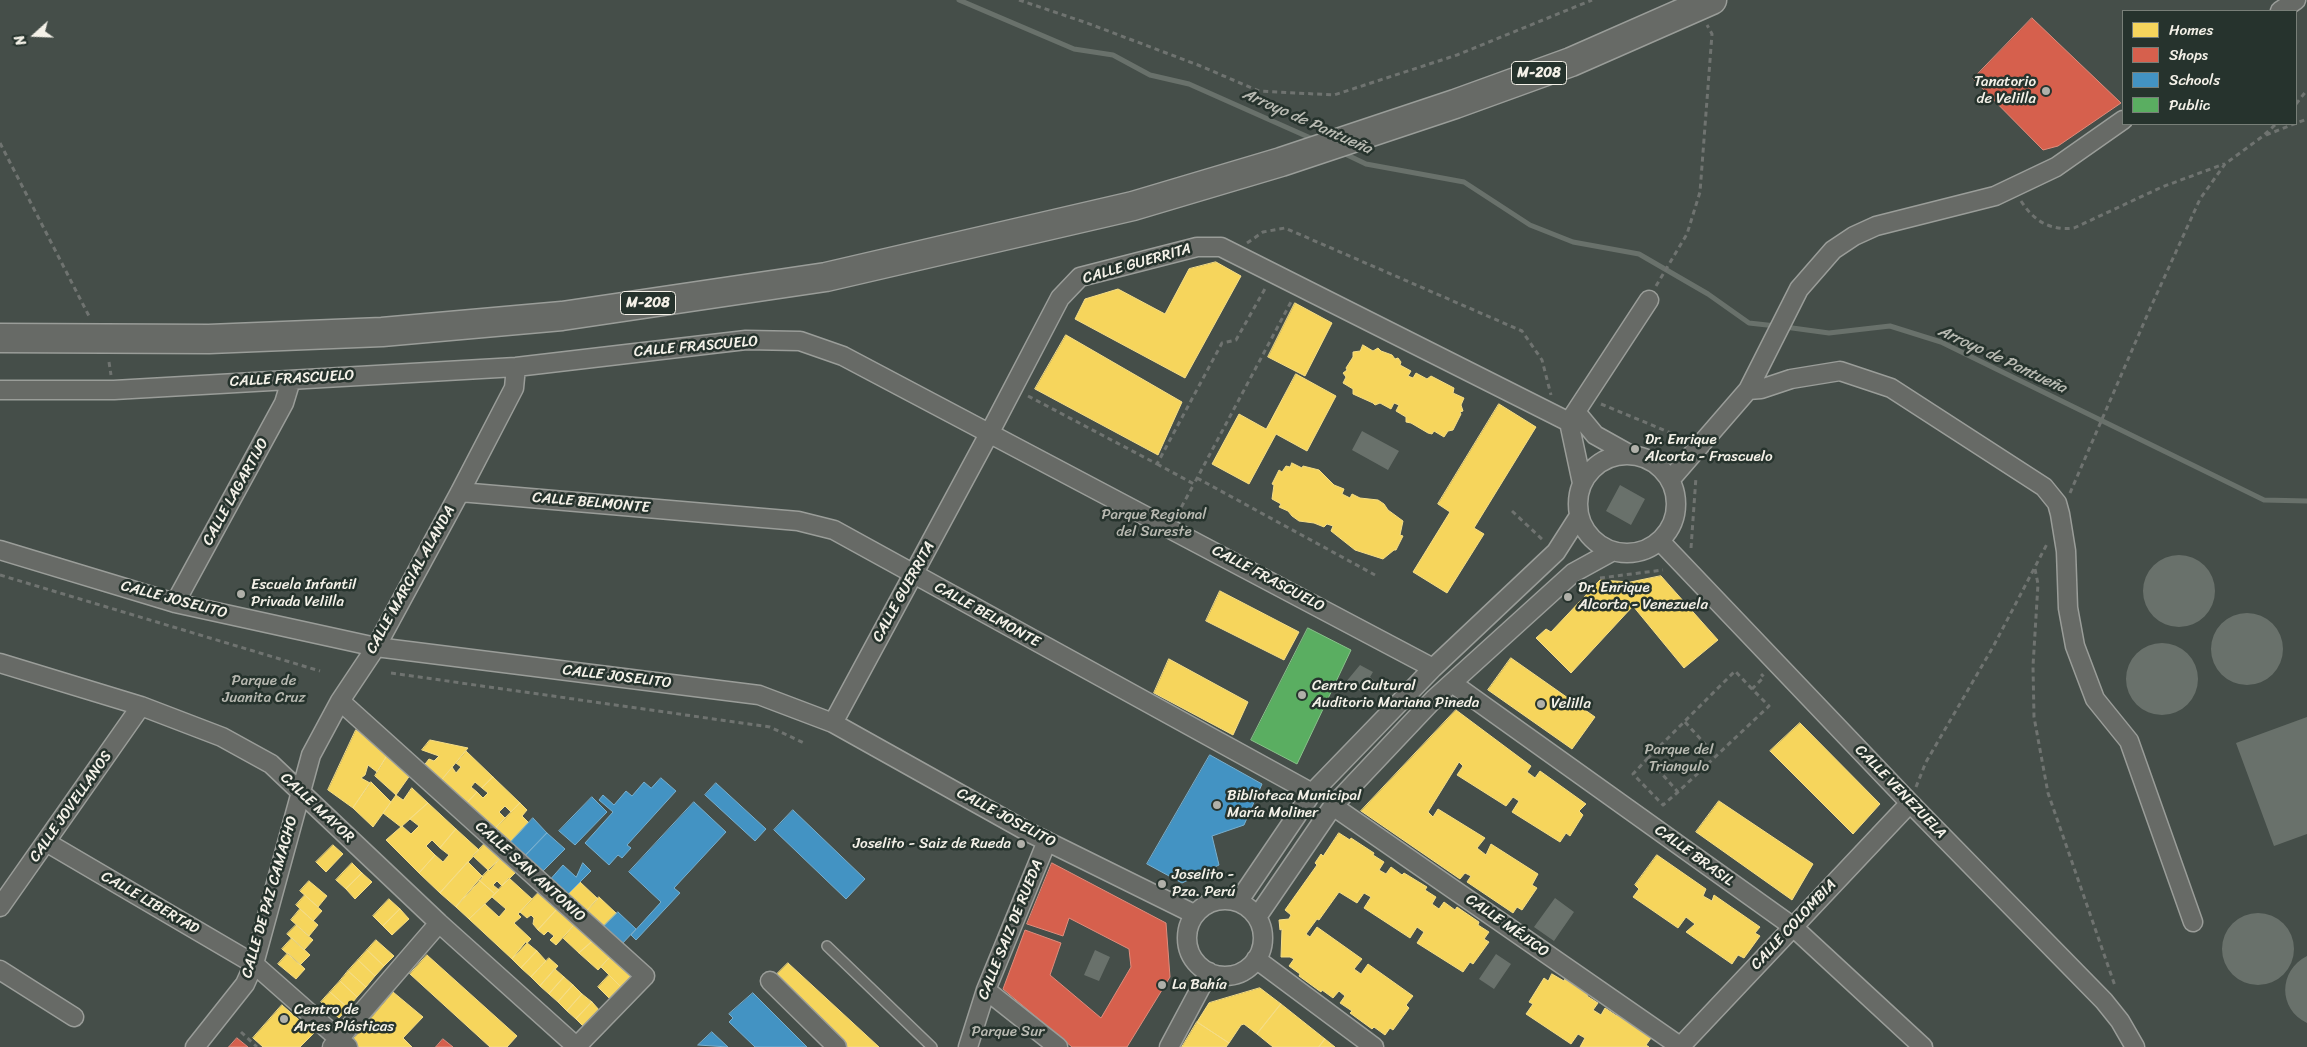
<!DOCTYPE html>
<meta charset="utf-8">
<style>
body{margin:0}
#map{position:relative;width:2307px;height:1047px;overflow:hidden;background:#313834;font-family:Sriracha,sans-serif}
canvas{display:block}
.legend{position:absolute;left:2122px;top:10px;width:175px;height:115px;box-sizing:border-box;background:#26332d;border:1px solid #787f78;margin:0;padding:6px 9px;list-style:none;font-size:15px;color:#f4f1e8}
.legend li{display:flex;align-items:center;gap:10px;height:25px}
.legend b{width:25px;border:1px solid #787f78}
.north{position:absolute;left:10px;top:10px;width:50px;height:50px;-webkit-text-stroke:4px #26332d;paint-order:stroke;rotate:250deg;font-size:14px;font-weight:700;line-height:20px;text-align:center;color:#f4f1e8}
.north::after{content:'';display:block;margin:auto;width:18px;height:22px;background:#f4f1e8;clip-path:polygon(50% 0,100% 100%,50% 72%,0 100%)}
</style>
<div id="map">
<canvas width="2307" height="1047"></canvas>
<ul class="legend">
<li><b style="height:14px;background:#f6d55c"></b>Homes</li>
<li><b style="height:14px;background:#d6604d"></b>Shops</li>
<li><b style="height:14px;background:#4393c3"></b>Schools</li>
<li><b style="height:14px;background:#5aae61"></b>Public</li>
</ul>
<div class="north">N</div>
</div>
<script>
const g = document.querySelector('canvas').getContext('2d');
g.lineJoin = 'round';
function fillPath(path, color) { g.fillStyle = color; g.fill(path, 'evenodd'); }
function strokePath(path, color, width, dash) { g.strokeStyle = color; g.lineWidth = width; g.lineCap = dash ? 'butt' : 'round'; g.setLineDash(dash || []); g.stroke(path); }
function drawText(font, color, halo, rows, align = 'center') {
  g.font = font + ' Sriracha,sans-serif'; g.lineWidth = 5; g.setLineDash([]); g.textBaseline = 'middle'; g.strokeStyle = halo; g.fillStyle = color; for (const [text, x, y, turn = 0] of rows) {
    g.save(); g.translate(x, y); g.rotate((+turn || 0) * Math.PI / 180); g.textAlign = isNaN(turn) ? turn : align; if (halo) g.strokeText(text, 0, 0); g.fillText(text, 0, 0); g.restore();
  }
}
fillPath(new Path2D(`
 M0,0H2307V1047H0ZM2123,11H2296V124H2123Z`), '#454e49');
fillPath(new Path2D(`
 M1362,431L1399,451L1388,470L1352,450Z
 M1620,485L1645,499L1631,525L1606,511Z
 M2143 591a36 36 0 1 1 72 0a36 36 0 1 1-72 0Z
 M2211 649a36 36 0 1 1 72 0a36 36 0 1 1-72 0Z
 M2126 679a36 36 0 1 1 72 0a36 36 0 1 1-72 0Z
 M1360,665L1373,672L1370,677L1379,685L1367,692L1364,687L1361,691L1345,683Z
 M2307,717V834L2274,846L2236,743Z
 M1555,898L1574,912L1554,941L1534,927Z
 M2222 949a36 36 0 1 1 72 0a36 36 0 1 1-72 0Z
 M1095,950L1110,957L1099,981L1084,975Z
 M1496,954L1511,964L1494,989L1479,979Z
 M2307,956V1023C2278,1009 2278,971 2307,956Z`), '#69716b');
const homes = new Path2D(`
 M1216,262L1241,276L1185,378L1075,319L1085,299L1118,289L1165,314L1189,269Z
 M1295,303L1332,323L1305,376L1268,357Z
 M1066,335L1182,402L1158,455L1035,389Z
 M1363,345L1373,351L1378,348L1381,351L1392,355L1395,359L1398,358L1401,362L1400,365L1411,371L1408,376L1413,378L1416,373L1427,379L1431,376L1454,388L1453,393L1464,398L1461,405L1463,411L1460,412L1461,414L1453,430L1448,431L1444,437L1434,431L1432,434L1428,433L1411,423L1406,422V417L1396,411L1399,405L1394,403L1391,409L1380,403L1375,405L1373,403L1353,394V389L1343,383L1346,377L1343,373L1347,370L1346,368L1353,357V352L1360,351Z
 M1296,374L1336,396L1307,451L1276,434L1249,484L1212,464L1239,414L1266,429Z
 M1499,404L1536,427L1474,528L1484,534L1447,593L1413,572L1450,512L1438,504Z
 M1292,463L1302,468L1303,466L1319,470L1334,485L1344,489L1342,494L1350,498L1352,494L1360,498L1378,500L1384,504L1388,510L1403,521L1400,535L1403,536L1396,550H1394L1383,559L1355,550L1331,531L1333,526L1327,524L1324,527L1314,523L1299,521L1292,516L1288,511L1279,507L1281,504L1272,499L1274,485L1272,484L1279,470L1282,472L1286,466L1290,467Z
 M1661,576L1718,640L1684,668L1633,606L1571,673L1536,638L1546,629L1551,632L1600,580L1630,582Z
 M1220,591L1299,632L1284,660L1206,621Z
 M1511,658L1595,717L1572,749L1488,690Z
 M1169,659L1248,702L1233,735L1154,693Z
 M1456,710L1531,766L1527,772L1535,778L1540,771L1586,804L1579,811L1583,815L1570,836L1566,833L1560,842L1512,812L1519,801L1513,797L1506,806L1457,775L1463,766L1459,762L1428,812L1433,817L1438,809L1485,838L1477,848L1486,855L1491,844L1538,874L1532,885L1537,888L1522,910L1517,907L1513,913L1467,882L1471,876L1465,873L1460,879L1361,811Z
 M1800,723L1880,804L1853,834L1770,751Z
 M356,730L390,751L377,772L368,765L365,775L361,778L370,783L353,808L328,790Z
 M430,740L468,748L439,783L422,768L429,759L434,761L439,756L422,750Z
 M390,751L413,771L396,795L375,776Z
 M466,751L493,777L482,788L475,782L471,787L477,792L464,806L439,783L452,767L456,773L461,767L456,763Z
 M493,777L520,803L511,812L505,806L499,812L505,818L493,831L464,806L477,792L483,798L488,793L482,788Z
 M371,782L391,802L373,827L353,808Z
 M412,788L428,803L401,827L383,813L396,795L403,800Z
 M1719,801L1813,864L1792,900L1696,832Z
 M428,803L456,829L440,848L432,840L426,846L435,855L419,873L386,840L402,826L411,834L419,826L410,819Z
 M520,803L527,810L522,816L529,823L508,845L493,831Z
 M456,829L479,850L440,893L419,873L435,855L443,862L449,855L440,848Z
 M1339,833L1350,840L1351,838L1374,853L1373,855L1384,862L1379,870L1386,874L1391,867L1402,875L1404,873L1427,887L1425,890L1436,897L1432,904L1439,909L1444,902L1455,910L1457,907L1479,922L1478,925L1489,932L1484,939L1489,942L1473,964L1470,962L1463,972L1417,943L1424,932L1417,927L1410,938L1364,908L1371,897L1364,893L1357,903L1339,892L1319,920L1317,919L1306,934L1310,937L1317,927L1362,959L1354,969L1361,974L1368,964L1413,996L1406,1005L1409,1008L1393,1030L1390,1028L1385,1035L1374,1027L1372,1029L1350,1013L1352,1011L1340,1003L1345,996L1339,991L1333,998L1322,990L1321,992L1299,976L1300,974L1289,966L1294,959L1290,957H1281L1282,929L1280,930L1279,920L1289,919L1291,915L1285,910L1317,865L1315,863L1321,854L1323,856Z
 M488,840L504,854L489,871L473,856Z
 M333,845L343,854L326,872L316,862Z
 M504,854L519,869L502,886L497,881L493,885L499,890L495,894L479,880Z
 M1657,855L1706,889L1703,896L1712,901L1714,895L1760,927L1755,933L1760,936L1744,958L1738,955L1732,964L1686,932L1695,924L1686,917L1678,928L1633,897L1639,889L1635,885Z
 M468,862L483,877L456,907L440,893Z
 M352,863L362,873L346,889L336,880Z
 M362,873L372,882L355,899L346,889Z
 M509,878L532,899L518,914L521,917L514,923L531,939L512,959L469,919L485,904L499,917L506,909L492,897Z
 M479,880L495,894L469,919L456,907Z
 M309,881L327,896L318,907L300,891Z
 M580,882L598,899L585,913L565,897Z
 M542,889L560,906L538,930L533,924L534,918L531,915L527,918L520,912Z
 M305,895L322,911L313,921L296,905Z
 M599,897L617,914L602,928L585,913Z
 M389,899L400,909L383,926L373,916Z
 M560,906L577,922L556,945L550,940L554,936L548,931L544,935L538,930Z
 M300,909L318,925L309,936L291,920Z
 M400,909L409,919L392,935L383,926Z
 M577,922L595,939L579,953L563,938Z
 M296,925L313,940L304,950L287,934Z
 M292,938L310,955L300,965L282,949Z
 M595,939L612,955L598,970L579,953Z
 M376,940L394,956L384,966L367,950Z
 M526,942L537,951L521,968L512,959Z
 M367,950L384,966L375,976L358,960Z
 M537,951L546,961L531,977L521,968Z
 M288,953L305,969L296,979L278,964Z
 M427,955L517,1036L507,1047H490L410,974Z
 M612,955L634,975L622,988L601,967Z
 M549,958L558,966L540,986L531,977Z
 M358,960L375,976L366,987L348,971Z
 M788,963L879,1047H843L772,979Z
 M555,969L564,977L549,994L540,986Z
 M348,971L366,987L357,997L340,981Z
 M1552,974L1564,981L1565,979L1588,994L1587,996L1598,1003L1593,1010L1601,1015L1605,1008L1617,1016L1618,1013L1641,1028L1639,1030L1651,1038L1646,1045L1649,1047H1580L1585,1038L1578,1034L1571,1044L1526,1014L1533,1004L1529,1002L1544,978L1548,981Z
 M609,975L622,988L611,1000L598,987Z
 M564,977L573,985L558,1002L549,994Z
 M340,981L357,997L348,1008L330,992Z
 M573,985L582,994L567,1011L558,1002Z
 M1260,988L1281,1004L1257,1034L1244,1024L1241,1025L1229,1043L1197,1022L1209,1003Z
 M330,992L348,1008L339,1018L321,1002Z
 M393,992L423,1017L403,1038L412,1047H359L352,1041Z
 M582,994L592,1002L576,1019L567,1011Z
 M592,1002L600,1011L585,1028L576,1019Z
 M1281,1004L1325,1039L1319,1047H1273L1257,1034Z
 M282,1005L314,1033L300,1047H263L253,1038Z
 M1197,1022L1229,1043L1226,1047H1182Z
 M1325,1039L1335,1047H1319Z`);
fillPath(homes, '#f6d55c');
strokePath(homes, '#f5dd86', 1);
const shops = new Path2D(`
 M2032,18L2121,103L2058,146L2043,150L1973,79Z
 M1052,863L1166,923L1170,977L1127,1047H1072L1003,989L1025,930L1061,943L1050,975L1101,1018L1131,967L1129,949L1069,918L1063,936L1027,924Z
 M237,1038L248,1047H229Z
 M443,1039L453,1047H436Z`);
fillPath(shops, '#d6604d');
strokePath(shops, '#df8c7c', 1);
const schools = new Path2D(`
 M1210,755L1262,784L1244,825L1212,836L1219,865L1182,883L1147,864Z
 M661,778L676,791L627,845L631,848L622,858L618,855L609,865L585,843L613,812L599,800L603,795L614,805L626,791L632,796L644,782L651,788Z
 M716,783L766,829L755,841L705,795Z
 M592,797L607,812L575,845L559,831Z
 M694,802L726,832L674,888L680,893L636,940L631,935L661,902L629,872Z
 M793,810L865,879L846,899L774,830Z
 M533,818L547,833L523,858L508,845Z
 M547,833L565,849L540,874L523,858Z
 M583,863L591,871L565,897L548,882L563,865L576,877Z
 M618,912L636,929L621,945L602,928Z
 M753,993L807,1047H755L729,1022L733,1018L729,1014Z
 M712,1032L728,1047L698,1045Z`);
fillPath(schools, '#4393c3');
strokePath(schools, '#78afce', 1);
const public = new Path2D(`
 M1308,628L1351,650L1297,764L1251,740Z`);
fillPath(public, '#5aae61');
strokePath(public, '#88c28a', 1);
strokePath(new Path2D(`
 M959,0L1074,49L1113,55L1150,75L1189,84L1315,140
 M1341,152L1366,164L1464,182L1530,225L1573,242L1639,254L1708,294L1749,323L1776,326
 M1785,327L1829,333L1890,326L1941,342L2264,500L2307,501`), '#69716b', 5);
const lane = new Path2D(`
 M827,946L932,1047`);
const street = new Path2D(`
 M2280,11L2296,0
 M0,390H114L516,367L746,340L800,341L843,356L1433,668
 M1748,390L1761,389L1791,379L1840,371L1891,388L2044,487L2057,503L2060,514L2066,551L2068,608L2075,646L2095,699L2129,741L2193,922
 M1576,412L1595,435L1629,454
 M1569,422L1649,300
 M1578 504a49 49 0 1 1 98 0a49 49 0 1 1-98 0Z
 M1670,480L1748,390L1799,289L1833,250L1854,236L1876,226L1995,196L2056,167L2123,120
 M460,492L798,521L834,530L1312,793
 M1660,541L1910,803L2104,1001L2120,1021L2135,1047
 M0,550L175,603L376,647L759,695L833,723L1028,832L1194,914
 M175,603L284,403L291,380
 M0,663L141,706L222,737L271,764L439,923L577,1047
 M1452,683L1792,926L1923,1047
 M340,701L645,976L576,1047
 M833,723L990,432L1060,298L1080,277L1197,247H1221L1569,422L1582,483
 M1333,806L1681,1047
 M46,842L254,964L348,1047
 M1187 938a38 38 0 1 1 76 0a38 38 0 1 1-76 0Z
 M1238,902L1312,793L1433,668L1556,552L1579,516
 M0,907L141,706
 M1257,917L1333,806L1434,699L1573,573L1613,551
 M1256,959L1374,1047
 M0,970L74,1017
 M770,981L837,1047
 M986,990L1058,1047
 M195,1047L245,984L254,964L311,755L340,701L376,647L460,492L514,388L516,367
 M332,1047L439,923
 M968,1047L986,990L1047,841
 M1169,1047L1209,972
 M1680,1047L1910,803`);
const primary = new Path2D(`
 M0,338L209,339L382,332L562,316L826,277L1133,206L1281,162L1455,104L1571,62L1712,0`);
strokePath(lane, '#9a9d99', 12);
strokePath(street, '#9a9d99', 21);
strokePath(primary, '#9a9d99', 31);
strokePath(new Path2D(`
 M1019,0L1087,23L1198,65L1259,91L1334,95L1457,55L1592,0
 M2296,104L2307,90
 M2266,135L2307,119
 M0,143L90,318
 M2021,201C2034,221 2050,231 2074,228L2162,187L2224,164
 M1247,243L1263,232L1285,228L1522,331L1542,360L1551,395
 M1656,286L1687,234L1700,192L1712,34L1707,25
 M109,362L111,375
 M1028,396L1157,464L1222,343L1236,340L1266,287
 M1601,404L1683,438
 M1157,464L1194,484L1292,300
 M1197,478L1375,575
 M2070,493L2149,311L2200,199L2225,164L2263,136L2276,124
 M1512,511L1544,541
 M1177,515L1194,484
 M1691,548L1696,477
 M2035,569L2038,584L2033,666L2034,717L2048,793L2115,986
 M0,575L320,671
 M1600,578L1663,570
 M391,673L770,727L804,743
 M1752,689L1735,671L1648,758L1678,792L1769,706L1752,689L1764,677L1761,674
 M1685,722L1716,756
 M1648,758L1633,774L1663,805L1678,792
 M1916,787L1926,762L1993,647L2047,544
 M241,1032L257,1047`), '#6f7370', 3, [5, 4]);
strokePath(lane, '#676a66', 9);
strokePath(street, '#676a66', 18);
strokePath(primary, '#676a66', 28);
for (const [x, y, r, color] of [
 [2046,91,5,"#b0b0a9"],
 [1635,449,5,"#b0b0a9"],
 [241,594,5,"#b0b0a9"],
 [1568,597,5,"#b0b0a9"],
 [1302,695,5,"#b0b0a9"],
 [1541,704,5,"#b0b0a9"],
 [1217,805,5,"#b0b0a9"],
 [1021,844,5,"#b0b0a9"],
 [1162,884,5,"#b0b0a9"],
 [1162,985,5,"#b0b0a9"],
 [284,1019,5,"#b0b0a9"]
]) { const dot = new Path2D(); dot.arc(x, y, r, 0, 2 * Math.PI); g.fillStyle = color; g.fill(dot); strokePath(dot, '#26332d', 2); }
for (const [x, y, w] of [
 [1539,73,55],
 [648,303,55]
]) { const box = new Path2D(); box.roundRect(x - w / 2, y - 11.5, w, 23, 4); g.fillStyle = '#26332d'; g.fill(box); strokePath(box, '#f4f1e8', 1); }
drawText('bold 14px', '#f4f1e8', null, [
 ["M-208",1539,73],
 ["M-208",648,303]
]);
drawText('15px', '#f4f1e8', '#26332d', [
 ["Tanatorio",2036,82,"right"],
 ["de Velilla",2036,99,"right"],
 ["Dr. Enrique",1645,440],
 ["Alcorta - Frascuelo",1645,457],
 ["Escuela Infantil",251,585],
 ["Privada Velilla",251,602],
 ["Dr. Enrique",1578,588],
 ["Alcorta - Venezuela",1578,605],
 ["Centro Cultural",1312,686],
 ["Auditorio Mariana Pineda",1312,703],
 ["Velilla",1551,704],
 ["Biblioteca Municipal",1227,796],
 ["María Moliner",1227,813],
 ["Joselito - Saiz de Rueda",1011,844,"right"],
 ["Joselito -",1172,875],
 ["Pza. Perú",1172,892],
 ["La Bahía",1172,985],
 ["Centro de",294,1010],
 ["Artes Plásticas",294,1027]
], 'left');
drawText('15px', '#f4f1e8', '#26332d', [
 ["CALLE GUERRITA",1137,264,-16],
 ["CALLE FRASCUELO",696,347,-5],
 ["CALLE FRASCUELO",292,379,-3],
 ["CALLE LAGARTIJO",236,492,-61],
 ["CALLE BELMONTE",591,503,5],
 ["CALLE FRASCUELO",1268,579,28],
 ["CALLE MARCIAL ALANDA",411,580,-61],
 ["CALLE GUERRITA",904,592,-61],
 ["CALLE JOSELITO",174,600,15],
 ["CALLE BELMONTE",987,615,29],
 ["CALLE JOSELITO",617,677,7],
 ["CALLE VENEZUELA",1900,792,46],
 ["CALLE JOVELLANOS",71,807,-55],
 ["CALLE MAYOR",317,808,43],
 ["CALLE JOSELITO",1006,818,28],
 ["CALLE BRASIL",1694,856,36],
 ["CALLE SAN ANTONIO",530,872,42],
 ["CALLE DE PAZ CAMACHO",270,897,-74],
 ["CALLE LIBERTAD",150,903,30],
 ["CALLE COLOMBIA",1794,925,-47],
 ["CALLE MÉJICO",1507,926,35],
 ["CALLE SAIZ DE RUEDA",1011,930,-68]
]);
drawText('15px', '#b8b9b1', '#26332d', [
 ["Parque Regional",1154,515],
 ["del Sureste",1154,532],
 ["Parque de",264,681],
 ["Juanita Cruz",264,698],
 ["Parque del",1679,750],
 ["Triangulo",1679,767],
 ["Parque Sur",1008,1032]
]);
drawText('italic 16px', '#b8bab2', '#26332d', [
 ["Arroyo de Pantueña",1307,122,24],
 ["Arroyo de Pantueña",2002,360,25]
]);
</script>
